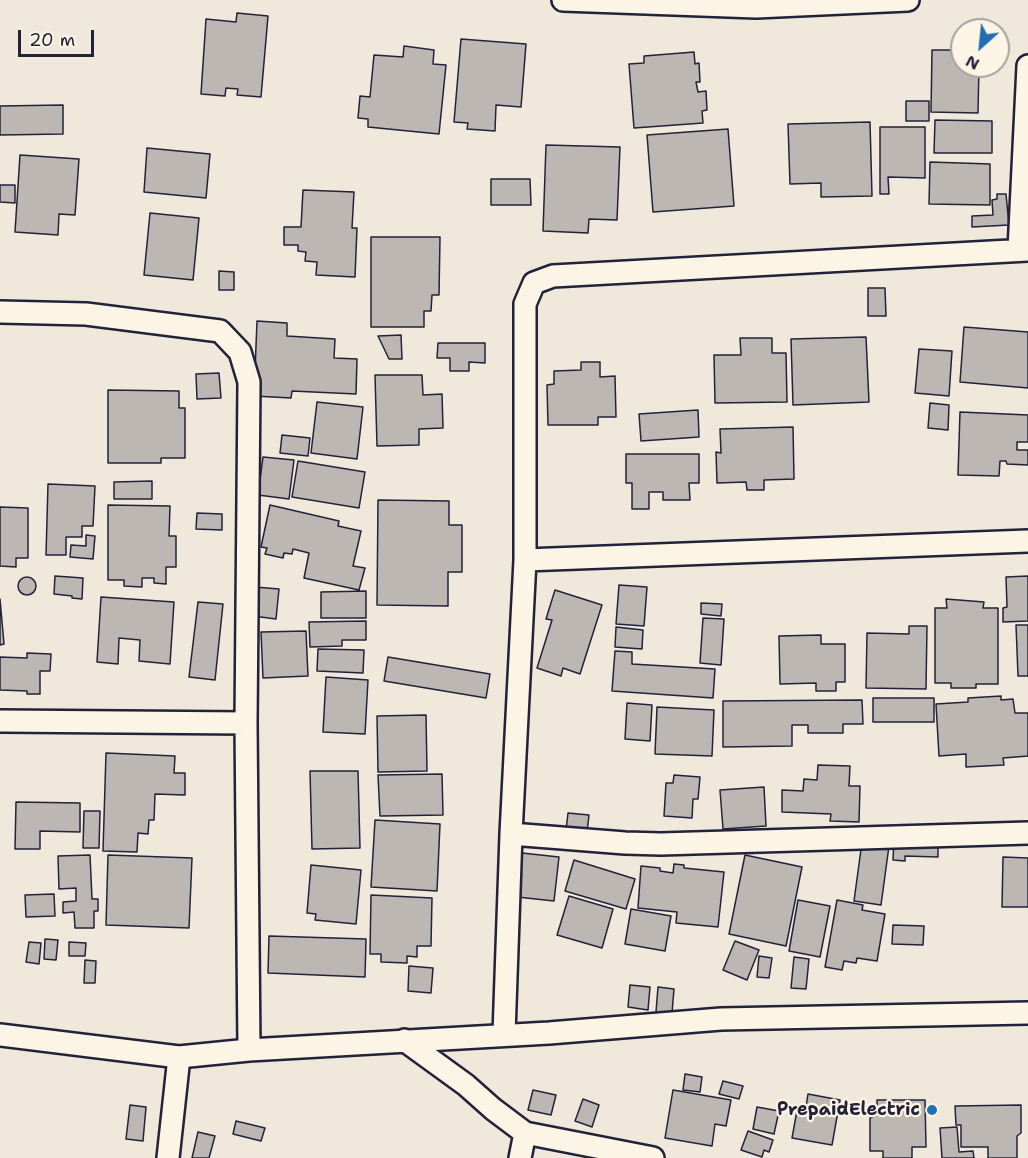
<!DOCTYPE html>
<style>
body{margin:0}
#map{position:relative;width:1028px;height:1158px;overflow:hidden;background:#efe8db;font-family:"Shantell Sans",sans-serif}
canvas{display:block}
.north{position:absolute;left:950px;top:18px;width:60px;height:60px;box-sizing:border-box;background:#fcf5e5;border:2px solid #a5a1a1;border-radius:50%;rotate:207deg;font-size:16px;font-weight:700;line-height:24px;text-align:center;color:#22223b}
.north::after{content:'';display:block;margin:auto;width:21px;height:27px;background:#1f6fb2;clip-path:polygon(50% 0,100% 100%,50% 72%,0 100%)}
.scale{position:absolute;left:18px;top:30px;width:76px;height:27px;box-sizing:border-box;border:3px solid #22223b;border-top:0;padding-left:8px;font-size:18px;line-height:21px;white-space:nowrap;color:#22223b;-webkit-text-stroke:4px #fcf5e5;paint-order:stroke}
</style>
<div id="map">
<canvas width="1028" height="1158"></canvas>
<div class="north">N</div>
<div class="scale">20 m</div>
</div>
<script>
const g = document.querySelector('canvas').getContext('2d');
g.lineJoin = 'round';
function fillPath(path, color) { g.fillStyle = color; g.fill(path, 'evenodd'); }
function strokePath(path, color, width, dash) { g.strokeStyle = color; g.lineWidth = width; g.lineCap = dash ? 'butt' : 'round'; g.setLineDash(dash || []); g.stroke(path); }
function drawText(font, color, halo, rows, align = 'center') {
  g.font = font + ' "Shantell Sans",sans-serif'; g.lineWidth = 4.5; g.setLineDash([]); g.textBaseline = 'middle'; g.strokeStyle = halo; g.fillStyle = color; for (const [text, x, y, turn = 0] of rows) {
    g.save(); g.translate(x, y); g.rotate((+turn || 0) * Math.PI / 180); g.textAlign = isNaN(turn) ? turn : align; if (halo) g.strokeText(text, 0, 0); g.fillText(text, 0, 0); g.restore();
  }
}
const building = new Path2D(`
 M237,13L268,16L261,97L237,95L238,89L226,88L225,96L201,94L206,19L236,22Z
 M461,39L526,44L521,107L496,105L495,131L467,129L468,123L454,122Z
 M404,46L434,50L433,64L446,65L439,134L368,127V119L358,118L360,96L370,97L374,55L403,57Z
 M932,50H962V66H979L978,113L931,112Z
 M694,52L695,64L699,63L700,82H696L698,92L706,91L707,110L702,111L703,123L634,128L629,64L644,63V56Z
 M906,101H929V121H906Z
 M63,105V134L0,135V106Z
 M935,120L992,121V153H934Z
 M870,122L872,196L821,197V183L790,184L788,124Z
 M880,127H925V178L888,177L889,194H880Z
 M728,129L734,206L653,212L647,135Z
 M546,145L620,147L617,220L589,219L588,233L543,231Z
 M147,148L210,154L206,198L144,192Z
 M20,155L79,159L75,215L59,214L58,235L15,232Z
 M930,162L990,164V205L929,204Z
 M491,179H530L531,205H491Z
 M0,185H15V203L0,202Z
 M303,190L354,192L352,228H357L355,277L316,275L317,262L305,261L306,252L298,251V245H284V227H301Z
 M997,194H1006L1009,225L972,227V216L993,215L992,200L997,199Z
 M150,213L199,218L193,280L144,275Z
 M371,237H440L439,295H432L431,311H424V327H371Z
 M219,271L234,272V290H219Z
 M868,288H885L886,316H868Z
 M257,321L287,323V336L335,339L334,358L357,359L356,394L292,391L291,398L254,396Z
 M964,327L1028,332V388L960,382Z
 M401,335L402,359H389L378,336Z
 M866,337L869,402L793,405L791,339Z
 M740,338H772V353H786L787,402L715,403L714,355H741Z
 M438,343H485V363L469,362V371H450V358H437Z
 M919,349L952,351L949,396L915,393Z
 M581,362H600V377L615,376L616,417H598V425H548L547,385L554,384V371L581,370Z
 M219,373L221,398L197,399L196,374Z
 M375,375H422L423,395L442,394L443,428L419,429V445L377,446Z
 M108,390L179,391V408H185V458H161V463H108Z
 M317,402L363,407L357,459L311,453Z
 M930,403L949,405L948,430L928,428Z
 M698,410L699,437L641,441L639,414Z
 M960,412L1028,415V442H1017V450H1028V465L1007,464L1006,461H1000L999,476L958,475Z
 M793,427L794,479L764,480V490H747L746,482L717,483L716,452L721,453L720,429Z
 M282,435L310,438L308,456L280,453Z
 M626,454H699V483H689L690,500H663V492H649V509H632V483H626Z
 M263,457L294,460L289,499L258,495Z
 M298,461L365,472L359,508L292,497Z
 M152,481V499H114V482Z
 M48,484L95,486L93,526H82V537H66V555H46Z
 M378,500L449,501V525H462V572H448V606L377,605Z
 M108,505L170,506L169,536H176V567H166V584L154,583V578H142V587L124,586V580H108Z
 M270,505L339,521L338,526L361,531L353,566L365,568L359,590L304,578L309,553L293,549L292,554L284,553L283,558L265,554L267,548L261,547Z
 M0,507L28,508V558H16V567L0,566Z
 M197,513L222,514V530L196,529Z
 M86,535L95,536L93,559L70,557L71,545L86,546Z
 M55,576L83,578L82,599L72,598V596L54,594Z
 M1028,576V621L1003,622V608L1007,607L1006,577Z
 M18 586a9 9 0 1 1 18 0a9 9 0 1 1-18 0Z
 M619,585L647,587L644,626L616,624Z
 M255,587L279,589L276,619L253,616Z
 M555,590L602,605L580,674L563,668L561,676L537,668L552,620L546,619Z
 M366,591V618H321V592Z
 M101,597L174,602L170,664L139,661L140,640L119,638L118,664L97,662Z
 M0,599L4,644L0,645Z
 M946,599L984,602L983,608H998V684H976V688H951V683H935V608H947Z
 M198,602L223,604L215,680L189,677Z
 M701,603L722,604L721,616L701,614Z
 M703,618L724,619L721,665L700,663Z
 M366,621V640H342V646L310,647L309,622Z
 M1016,625H1028V676H1018Z
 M909,626H927L926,689L866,688L867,633L909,634Z
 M616,627L643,630L642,649L615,647Z
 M306,631L308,676L263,678L261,632Z
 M821,635V644H845V682H836V691H816V683L780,684L779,636Z
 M318,649L364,650L363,673L317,671Z
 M615,651L632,652V664L715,669L713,698L612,691Z
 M27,653L51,654L50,671H40V694H27V691L0,690V657L27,658Z
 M388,657L490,674L486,698L384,681Z
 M326,677L368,680L365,734L323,732Z
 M1001,696V700L1013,699L1015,713H1028V756L1003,758L1004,765L966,767V754L939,756L936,704L968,702V698Z
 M873,698H934V722H873Z
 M862,700L863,724H843V733H808V725H792V746L723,747V701Z
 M627,703L652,705L650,741L625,739Z
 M657,707L714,710L712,756L655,754Z
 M426,715L427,771L378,772L377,716Z
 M106,753L175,756L174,773H185V795L155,794L154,820H149L148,834L138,833L137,852L103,851Z
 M818,765L850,766L849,786H860L859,822L830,821L831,814L782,812V790L803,791L804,779L817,780Z
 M310,771H358L360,848L312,849Z
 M442,774L443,815L380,816L378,775Z
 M674,775L700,777L698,799H693L692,818L664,816L666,783H673Z
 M764,787L766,826L723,829L720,790Z
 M16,802L80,803V832L40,831V849H15Z
 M84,811H100L99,848H83Z
 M568,813L589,815L587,832L566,830Z
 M375,820L440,824L437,891L371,887Z
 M894,837L938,839V857L905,856V861L893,860Z
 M862,842L889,846L881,905L854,901Z
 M522,853L559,857L554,901L517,897Z
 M90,855L92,899H98V911H94V928H75L74,912L63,913V902L76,901V888L59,889L58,856Z
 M108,855L192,858L189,928L106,925Z
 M745,855L802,867L786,946L729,934Z
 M1003,857L1028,858V907H1002Z
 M574,860L635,879L626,909L565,891Z
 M674,864L684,865V868L724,872L718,927L676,923L677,912L638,908L641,866L660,868V871L673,873Z
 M311,865L361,870L356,924L315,920L316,914L307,913Z
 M54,894L55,916L26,917L25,895Z
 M371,895L432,898L431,946H417V957L407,956V963L381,962V954H370Z
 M569,896L613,909L602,948L557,935Z
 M798,900L830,906L820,957L789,951Z
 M837,900L863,905L862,910L885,914L877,961L857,958L856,963L844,961L842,970L825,967Z
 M631,909L671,916L665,951L625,944Z
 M893,925L924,926L923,945L892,944Z
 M269,936L366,939L365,977L268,973Z
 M45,939L58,940L56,960L44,959Z
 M735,941L759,950L747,980L723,970Z
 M29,942L41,943L39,964L26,962Z
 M69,942L86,943L85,956H69Z
 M759,956L772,958L769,978L757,977Z
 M794,957L809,959L806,989L791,988Z
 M85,960L96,961L95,983H84Z
 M409,966L433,968L431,993L408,991Z
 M630,985L650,987L648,1010L628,1007Z
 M658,987L674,989L672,1013L656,1012Z
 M685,1074L702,1077L700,1092L683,1090Z
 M723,1081L743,1086L739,1099L719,1094Z
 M533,1090L556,1095L551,1115L528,1110Z
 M673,1090L731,1100L726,1126L715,1124L712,1146L665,1138Z
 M808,1094L840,1100L832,1145L792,1138L798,1105L806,1107Z
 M583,1099L599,1105L592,1127L575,1121Z
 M877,1100H925L926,1147H912V1158H883V1151H870V1118L877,1115Z
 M130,1105L146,1107L143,1141L126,1139Z
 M1021,1105V1133L1017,1136V1158H988V1147H961V1125H956L955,1106Z
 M757,1107L779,1111L774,1134L753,1129Z
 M236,1121L265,1128L261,1141L233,1134Z
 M957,1127L959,1152L973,1151L974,1158H942L940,1128Z
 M748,1131L773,1140L769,1152L764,1150L762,1157L741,1150Z
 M198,1132L215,1136L209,1158H192Z`);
fillPath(building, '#bcb7b3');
strokePath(building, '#22223b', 1.5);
const street = new Path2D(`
 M563,0L756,7L908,0
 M1019,250L1028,66
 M0,312L86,314L220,331L240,352L249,382L246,723L249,1050
 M525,560L1028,541
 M0,721L246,723
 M511,834L625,843L661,844L1028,833
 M504,1034L511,834L525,560V304L534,283L553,276L1028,250
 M0,1035L179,1057L249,1050L549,1033L721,1019L1028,1013
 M404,1040L466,1085L493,1109L525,1133L653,1158
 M168,1158L179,1057
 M520,1158L525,1133`);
strokePath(street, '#22223b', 26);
strokePath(street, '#fcf5e5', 21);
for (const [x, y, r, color] of [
 [932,1110,6,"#1f6fb2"]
]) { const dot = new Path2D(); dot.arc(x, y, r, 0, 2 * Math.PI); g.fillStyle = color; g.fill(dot); strokePath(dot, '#fcf5e5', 2); }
drawText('bold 18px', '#22223b', '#fcf5e5', [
 ["PrepaidElectric",920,1110]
], 'right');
</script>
